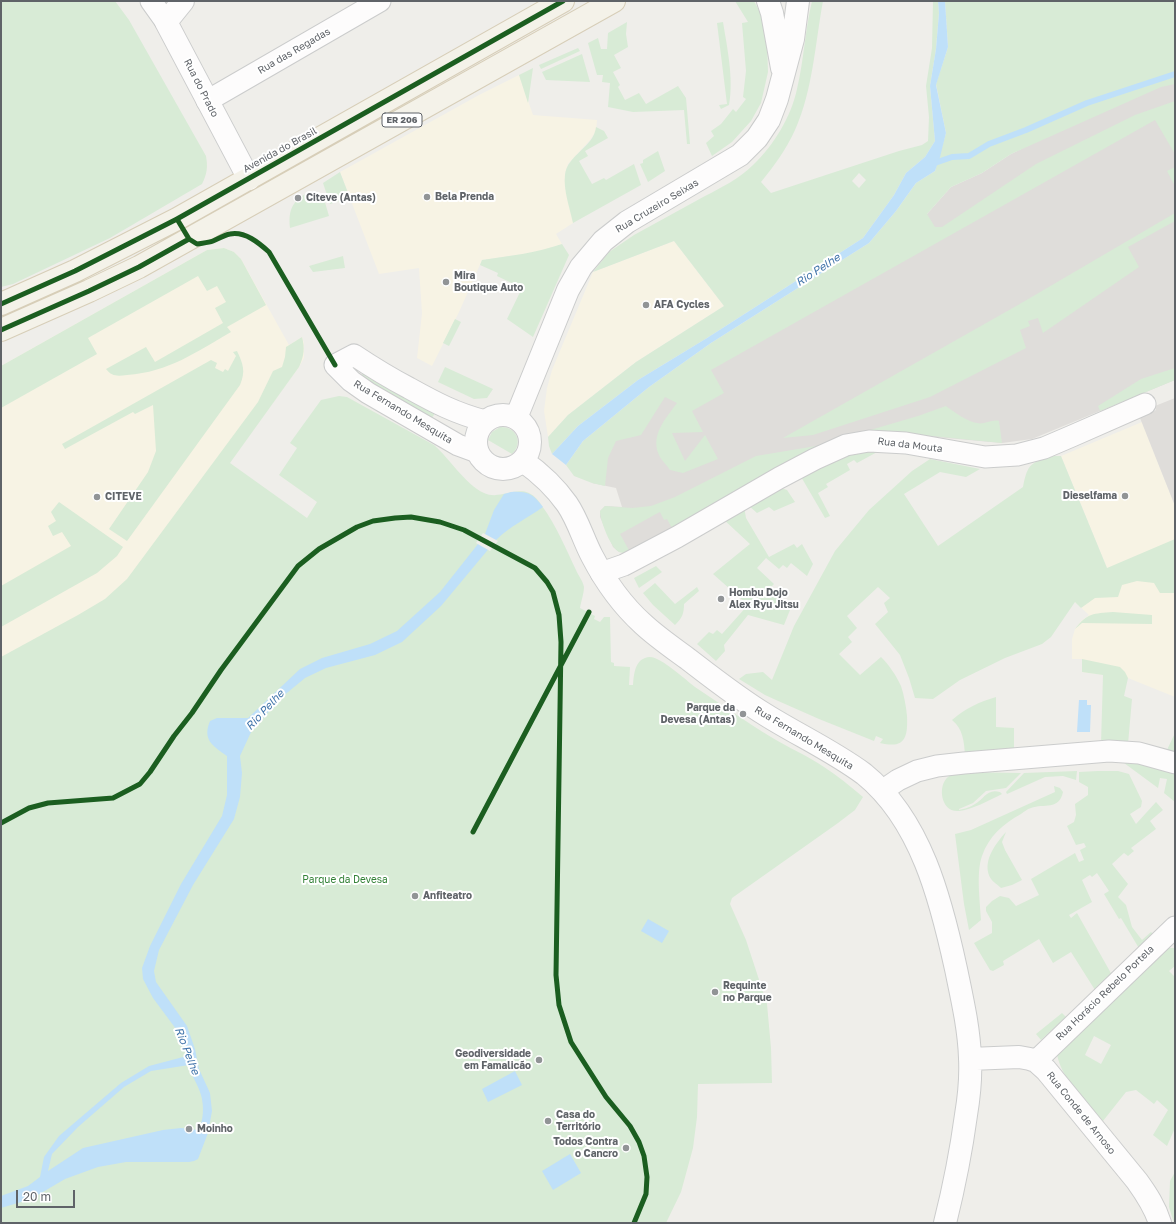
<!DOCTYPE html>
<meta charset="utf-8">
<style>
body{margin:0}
#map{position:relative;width:1176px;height:1224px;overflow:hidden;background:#efeeea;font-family:"Golos Text",sans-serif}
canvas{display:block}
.frame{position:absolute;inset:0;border:2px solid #5f6368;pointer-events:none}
.scale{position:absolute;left:16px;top:1190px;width:59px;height:18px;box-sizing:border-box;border:2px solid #5f6368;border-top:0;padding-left:5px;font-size:12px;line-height:14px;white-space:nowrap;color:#5f6368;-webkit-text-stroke:3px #fff;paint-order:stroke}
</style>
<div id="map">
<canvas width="1176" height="1224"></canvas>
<div class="frame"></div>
<div class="scale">20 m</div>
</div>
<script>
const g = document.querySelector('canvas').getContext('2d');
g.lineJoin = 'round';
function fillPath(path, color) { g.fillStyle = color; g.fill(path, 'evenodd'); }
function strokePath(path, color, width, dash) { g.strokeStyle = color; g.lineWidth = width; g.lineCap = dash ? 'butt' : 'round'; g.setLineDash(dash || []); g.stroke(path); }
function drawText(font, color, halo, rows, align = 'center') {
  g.font = font + ' "Golos Text",sans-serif'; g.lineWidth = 4; g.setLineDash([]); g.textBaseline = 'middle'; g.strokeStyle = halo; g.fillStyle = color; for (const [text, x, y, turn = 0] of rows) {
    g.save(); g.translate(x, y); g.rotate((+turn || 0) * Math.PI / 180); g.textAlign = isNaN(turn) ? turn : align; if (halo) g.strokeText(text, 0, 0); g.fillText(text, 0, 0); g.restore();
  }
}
fillPath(new Path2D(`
 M519,75L533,115L597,120L596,131L590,140L568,164L565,174V185L573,223L556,234L562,244L545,250L525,254L482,260L459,312L432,366L417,358L422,313L419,268L379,274L340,172L479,95Z
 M674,241L724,306L636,362L568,415L548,437L544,411L547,388L552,370L593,272Z
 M224,248L234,252L241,259L289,345L302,337L304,343V358L299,367L229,462L51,701L1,667V366L207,250Z
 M1142,422L1175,506V697L1128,678L1082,672V659H1072V639L1075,629L1081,621L1089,615L1075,602L1107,568L1061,456Z`), '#f7f3e4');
fillPath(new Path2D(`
 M1175,74V380L1032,439L1002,443L880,432L634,553L619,552L613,547L600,517V511L605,506L622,507L616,488L592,483V447L927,214L951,187L982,173L1011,154Z
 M1175,398V506L1140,418L1156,410L1155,406Z`), '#dfddda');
fillPath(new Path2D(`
 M1,1H115L129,20L206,156C208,167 207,174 202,184L110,238L13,284L1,287Z
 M735,1H754L764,20L767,42L768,72L761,103L751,121L732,142L712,156L706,143L714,136L711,131L721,124L733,109L736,112L746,99L743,97L746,71L742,23L748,22Z
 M812,1H823C815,44 813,90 795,130C786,150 774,166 761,182L771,193L899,151L922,145L928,141L929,117L926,86L932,48L933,1H938L939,13L936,49L930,86L935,141L925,157L906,173L894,195L863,238L707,338L638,380L578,426L552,454L549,446L548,437L568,415L636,362L724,306L674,241L593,272L609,252L634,235L705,196C721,188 740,178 753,165C774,145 791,117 797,89C804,60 805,30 812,1ZM859,173L866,180L859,188L852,181Z
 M945,1H1175V84L1161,87L1011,154L982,173L951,187L927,214L935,227H942L1036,164L1135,115L1175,101V154L1155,120L711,370L724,393L692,411L703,432L672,433L685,461L705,435L718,459L683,473L670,470C667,465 661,460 659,455C650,435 666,418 677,403L665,397L641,435L616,441L608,458L605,486L592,483L574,476L566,465L583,441L649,387L711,343L869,243L896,211L916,183L935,171L946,133L936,84L948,47Z
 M627,22L626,34L628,47L614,55L621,68L613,72L620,85L618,87L625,100L639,93L646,104L678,86L686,98L690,144H687L684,110L633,112L608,107L610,83L602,82L603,75H597L588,43L598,38L601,49H607L608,33Z
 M723,22C727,47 734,79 729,105L721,109L719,105L727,104L717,23Z
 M578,48L580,51L541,69L539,65Z
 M582,54L590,82L546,80L542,72Z
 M533,68L528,103L519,75Z
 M596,127L604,131L608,138L585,151L588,156L579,161L592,184L604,178L606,180L634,164L641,185L573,223C570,209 563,189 565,175C567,155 594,147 596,127Z
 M658,151L665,171L648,182L640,164L643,163V160Z
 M1175,167V186L1167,171Z
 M340,172L350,198L330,204L323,183Z
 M310,191L314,202L324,199L329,216L290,228C288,208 293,201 310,191Z
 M1175,213V221L1128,247L1139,267L1043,333L1038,318L1028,321L1030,326L1020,330L1026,348L930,397L813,435L783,438L1018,305Z
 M562,244L569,255L533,337L507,319L522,288L497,276L498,273L480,265L482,260C509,256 536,253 562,244Z
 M224,248L234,252L241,259L266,305L227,327L231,332C196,352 169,372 127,375C118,376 112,377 106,369L146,347L155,362L223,323L215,308L226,302L217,286L207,291L198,276L88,338L97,354L1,408V366L207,250Z
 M343,256L345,268L313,272L309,266Z
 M455,319L461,322L449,346L443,343Z
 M302,337C305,348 304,356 299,367L230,463L307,518L317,502L279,475L297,448L290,443L321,400L339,396L347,397L434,445C450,459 465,484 484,493C499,500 515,487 529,493C535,496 539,501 542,506C556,525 566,549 576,570C578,575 583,581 584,587C584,593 581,602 580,608L595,616L594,619L600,622L604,617H610L611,662L614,663V666L630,667L629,685H633C634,673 635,658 650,657C661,657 686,680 695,687C721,704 746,722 771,737C789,748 808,756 824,767C838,776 850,786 863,797L855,810L838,823L732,898L730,904L746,940L767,1004L771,1048L772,1083L698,1084L697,1117L693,1148L681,1192L666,1223H1V657L78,615L105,599L127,579L258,402L273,371L282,367L285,357L286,347Z
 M237,351C243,364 246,371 240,385L127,541L109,529L148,472L156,451L153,405L135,414L133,412L65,449L62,444L211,360L217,363L215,368L223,372L225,369L228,371L236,356L233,352Z
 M445,367L493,389L487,398L474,399L438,382Z
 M1175,368V380L1100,411L1098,406L1141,379Z
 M363,373L436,412L431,419L362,380L361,376Z
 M946,406C954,412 968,422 977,423C984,425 991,419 999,421L1002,443L902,433H860L918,416Z
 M500,427C516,426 524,443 512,454L488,440L492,432Z
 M828,444L673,530L667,519L664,520L660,512L656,514L620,534L630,552L628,553C626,553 621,553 619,552C610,547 600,520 600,511L605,506L632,508L651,506L675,497L756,456Z
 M879,451L857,463L854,460L847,464L850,470L826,484L828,487L818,493L830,516L825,518L800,475L847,453Z
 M1054,456H1061L1107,568L1175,539V593H1160L1154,583L1137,581L1122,585L1118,597L1095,598L1081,608L1075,602L1051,637L1042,644L1005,658L960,680L933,699L915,698L909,678L900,655L875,624L888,612L884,603L890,598L878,587L847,616L857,628L848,637L852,642L839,654L860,675L881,657C889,665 896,675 901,686C904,695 906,706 907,716C908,738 905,749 880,743L883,739L876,736L874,741L819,719L776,700L765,695L739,679L746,674L763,672L772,680L794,626L835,551L869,510L912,471L930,459L980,469L966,477L940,472L904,494L938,546L1023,487C1028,462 1031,463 1054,456Z
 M781,488L787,490L795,502L774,511L769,507L757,513L747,504Z
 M59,502L123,547L117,556L97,573L1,627V586L71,546L62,532L53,536L48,526L56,521L51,512Z
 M744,506L746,518L769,557L794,544L797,548L802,544L813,564L807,576L791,563L787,568L783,565L779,569L766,558L757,568L774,584L765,593L769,597L780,586L785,590L778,601L790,610L784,625L748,615L724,645L725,651L716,661L697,644L709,632L713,634L717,630L722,634L748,605L713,574L750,544L722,518Z
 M656,566L662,572L639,588L634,578Z
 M655,583L675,604L697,587L699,591L684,604C684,614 682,618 675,625L653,605L643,593Z
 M1113,612L1152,615V624L1082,623L1075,629C1088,612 1093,614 1113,612Z
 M1082,659L1120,667L1125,672L1128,678L1124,696L1132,699L1128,744H1101L1103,675L1082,672Z
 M996,697V727L1014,728V751L965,755C964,741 963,729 952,720C966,708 979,702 996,697Z
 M1175,733V755L1166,752Z
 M1120,760L1152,763L1175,771V802L1164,793L1167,779L1160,778L1158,788Z
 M1077,771L1076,780L1063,776L1045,777L1007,794L1006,792L1024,773Z
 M1098,771H1118L1129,774L1142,801L1141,807L1130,814L1136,824L1156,802L1163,810L1150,821L1156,829L1131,848L1134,851L1128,856L1124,853L1112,864L1128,884L1118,897L1126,905L1132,927L1142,940L1151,932L1155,936L1140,950L1121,918L1119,919L1104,894L1109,891L1097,873L1092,877L1090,875L1082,880L1092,902L1069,915L1071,918L1077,913L1112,975L1095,990L1071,952L1053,963L1039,939L1003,961L1004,965L993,971L990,970L974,943L992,933V922L986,911V907L992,901L1000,896L1009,898L1016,906L1039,895L1031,879L1075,853L1079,862L1084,860L1080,850L1086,847L1084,843L1076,845L1067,826L1074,822L1076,815L1075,804L1088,795V787L1079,782V772Z
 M960,772L1021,773L1006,788L986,791L973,803L959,809V810C964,809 971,807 975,804C984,799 987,788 1000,792L1002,794C990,800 971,810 959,811C941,813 937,786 948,777C951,774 956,773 960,772Z
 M1054,786L1060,788L1063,792C1059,811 1044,803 1031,808C1027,809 1024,812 1021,814C1003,824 989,836 982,856C976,873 980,901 981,920L969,930L964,904L955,834L971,830L1055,792Z
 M1006,832L1002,842L1005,850L1022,880L1012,885L1001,888C998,885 993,882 991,879C981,863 995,844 1006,832Z
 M1164,948H1175V966L1169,971L1175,977V1128L1167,1146L1153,1135L1168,1110L1157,1100L1154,1104L1136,1090L1126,1092L1103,1121C1086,1102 1061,1079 1057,1054ZM1094,1036L1111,1045L1101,1064L1085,1055Z
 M1062,1013L1066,1017L1041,1040L1036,1034Z
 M1175,1172V1223H1174L1169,1207L1170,1181Z`), '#d8ebd6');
fillPath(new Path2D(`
 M938,1H945L948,47L936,85L946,133L940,157L935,171L916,183L896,211L869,243L711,343L649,387L583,441L566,465L552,454L578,426L638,380L707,338L863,238L894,195L906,173L925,157L935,141L930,86L936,49L939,13Z
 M511,492C528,491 533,494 543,507C528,518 510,526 496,540L441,606L402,642L375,655L326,668L305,678L282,697L252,730L240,756L242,773L240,797L234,819L193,885L159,950L154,971L156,982L187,1026L195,1049L199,1069L210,1093L212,1111L208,1133L198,1159L194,1161L189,1162H126L98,1167L65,1179L31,1199L1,1208V1196L28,1186L40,1177L44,1157L59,1136L121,1083L149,1066L187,1056L176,1029L153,998L143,979L142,968L150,946L181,884L222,816L227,795V756C213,746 202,740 210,721L217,718H248L300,669L322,658L370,644L397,631L440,592L478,544L485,534L494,510L504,494ZM189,1065C191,1076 198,1084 201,1095C204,1105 204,1121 198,1130L181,1128L163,1130L83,1148L48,1171L52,1154L78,1127L124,1087L151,1071Z
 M1079,700H1087V705H1091L1090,732H1077Z
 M648,919L669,931L662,943L641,931Z
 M515,1071L522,1085L488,1102L482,1089Z
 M570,1154L581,1173L553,1190L542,1171Z`), '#bfe0f9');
fillPath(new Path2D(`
 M483,533L498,541L490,551L476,543Z`), '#efeeea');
strokePath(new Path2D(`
 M932,164L952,157L969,156L989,144L1026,130L1087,103L1175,74`), '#bfe0f9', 6);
const minor = new Path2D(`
 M151,1L166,22
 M207,101L380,1
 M477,452L458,445L368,393L351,381L335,365L354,355C372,367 390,378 409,388C436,403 455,413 485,421
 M601,573L624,565L677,537L779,478L815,459L846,445L869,441L906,443L985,457L1017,455L1044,448L1072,436L1145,404
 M882,791L898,780L917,771L937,766L964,763L1109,751L1139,753L1175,763
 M1036,1061L1175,927`);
const tertiary = new Path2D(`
 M183,1L166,22L249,179
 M768,1L772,13L782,68
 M476 442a27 27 0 1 1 54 0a27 27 0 1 1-54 0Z
 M516,418L568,290L581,267L603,241L627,222L740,155L757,138L769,120L777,99L793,39L798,1
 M523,461C540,473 555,487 567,504C578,520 583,539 592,556C605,581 622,605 643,624C657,637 673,648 688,659C714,679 738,698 766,715C798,735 833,751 864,774C921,820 941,900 956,969C962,998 969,1028 970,1058C971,1077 969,1097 966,1115C961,1152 954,1187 945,1223
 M970,1059L1019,1057L1030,1059L1036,1061L1046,1070L1137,1181C1147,1195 1155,1207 1160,1223`);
const primary = new Path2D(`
 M1,304L75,271L177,219L563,1
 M1,330L89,291L139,267L614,1`);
strokePath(minor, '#cbcccc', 23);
strokePath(tertiary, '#cbcccc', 24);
strokePath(primary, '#d7ceb8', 24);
strokePath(minor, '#fdfcfc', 21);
strokePath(tertiary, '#fdfcfc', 22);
strokePath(primary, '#f4f2e9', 22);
strokePath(new Path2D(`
 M177,219L189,239L197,244C202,243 208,243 213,241C218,239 224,235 230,234C245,231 259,243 269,252L335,365
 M1,304L75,271L177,219L563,1
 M1,330L89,291L139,267L189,239
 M1,823L29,808L48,803L113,798L140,784L150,772L174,736L192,713L221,670L298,566L319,549L357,527L373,521L395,518L411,517L440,522L464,530L535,568L547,582L553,592L559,615L561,642L556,975L559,1005L571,1042L606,1097L630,1126L639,1142L644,1156L647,1177L646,1194L634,1223
 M473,832L589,612`), '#1b5e20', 5);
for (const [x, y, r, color] of [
 [427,197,4,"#919496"],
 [298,198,4,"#919496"],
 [446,282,4,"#919496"],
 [646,305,4,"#919496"],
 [1125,496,4,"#919496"],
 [97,497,4,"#919496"],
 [721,599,4,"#919496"],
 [743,714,4,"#919496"],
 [415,896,4,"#919496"],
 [715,992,4,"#919496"],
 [539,1060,4,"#919496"],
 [548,1121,4,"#919496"],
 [189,1129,4,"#919496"],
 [626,1148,4,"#919496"]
]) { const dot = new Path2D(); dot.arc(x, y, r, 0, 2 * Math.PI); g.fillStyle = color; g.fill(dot); strokePath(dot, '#fff', 1.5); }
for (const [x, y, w] of [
 [402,120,40]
]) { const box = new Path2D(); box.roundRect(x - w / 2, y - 7, w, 14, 3); g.fillStyle = '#fff'; g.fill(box); strokePath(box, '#5f6368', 1); }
drawText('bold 9px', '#5f6368', null, [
 ["ER 206",402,120]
]);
drawText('10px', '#5f6368', '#fff', [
 ["Rua das Regadas",294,51,-30],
 ["Rua do Prado",201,88,63],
 ["Avenida do Brasil",280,150,-29],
 ["Rua Cruzeiro Seixas",657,206,-31],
 ["Rua Fernando Mesquita",403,412,31],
 ["Rua da Mouta",910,445,7],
 ["Rua Fernando Mesquita",804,738,31],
 ["Rua Horácio Rebelo Portela",1105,993,-44],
 ["Rua Conde de Arnoso",1081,1113,51]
]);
drawText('bold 10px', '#5f6368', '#fff', [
 ["Bela Prenda",435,197],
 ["Citeve (Antas)",306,198],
 ["Mira",454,276],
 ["Boutique Auto",454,288],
 ["AFA Cycles",654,305],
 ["Dieselfama",1117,496,"right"],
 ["CITEVE",105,497],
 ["Hombu Dojo",729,593],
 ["Alex Ryu Jitsu",729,605],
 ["Parque da",735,708,"right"],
 ["Devesa (Antas)",735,720,"right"],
 ["Anfiteatro",423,896],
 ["Requinte",723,986],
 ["no Parque",723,998],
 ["Geodiversidade",531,1054,"right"],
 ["em Famalicão",531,1066,"right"],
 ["Casa do",556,1115],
 ["Território",556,1127],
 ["Moinho",197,1129],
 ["Todos Contra",618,1142,"right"],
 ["o Cancro",618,1154,"right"]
], 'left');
drawText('10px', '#348238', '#fff', [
 ["Parque da Devesa",345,880]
]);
drawText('italic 11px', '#4174aa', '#fff', [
 ["Rio Pelhe",818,270,-33],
 ["Rio Pelhe",265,710,-47],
 ["Rio Pelhe",187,1051,69]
]);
</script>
